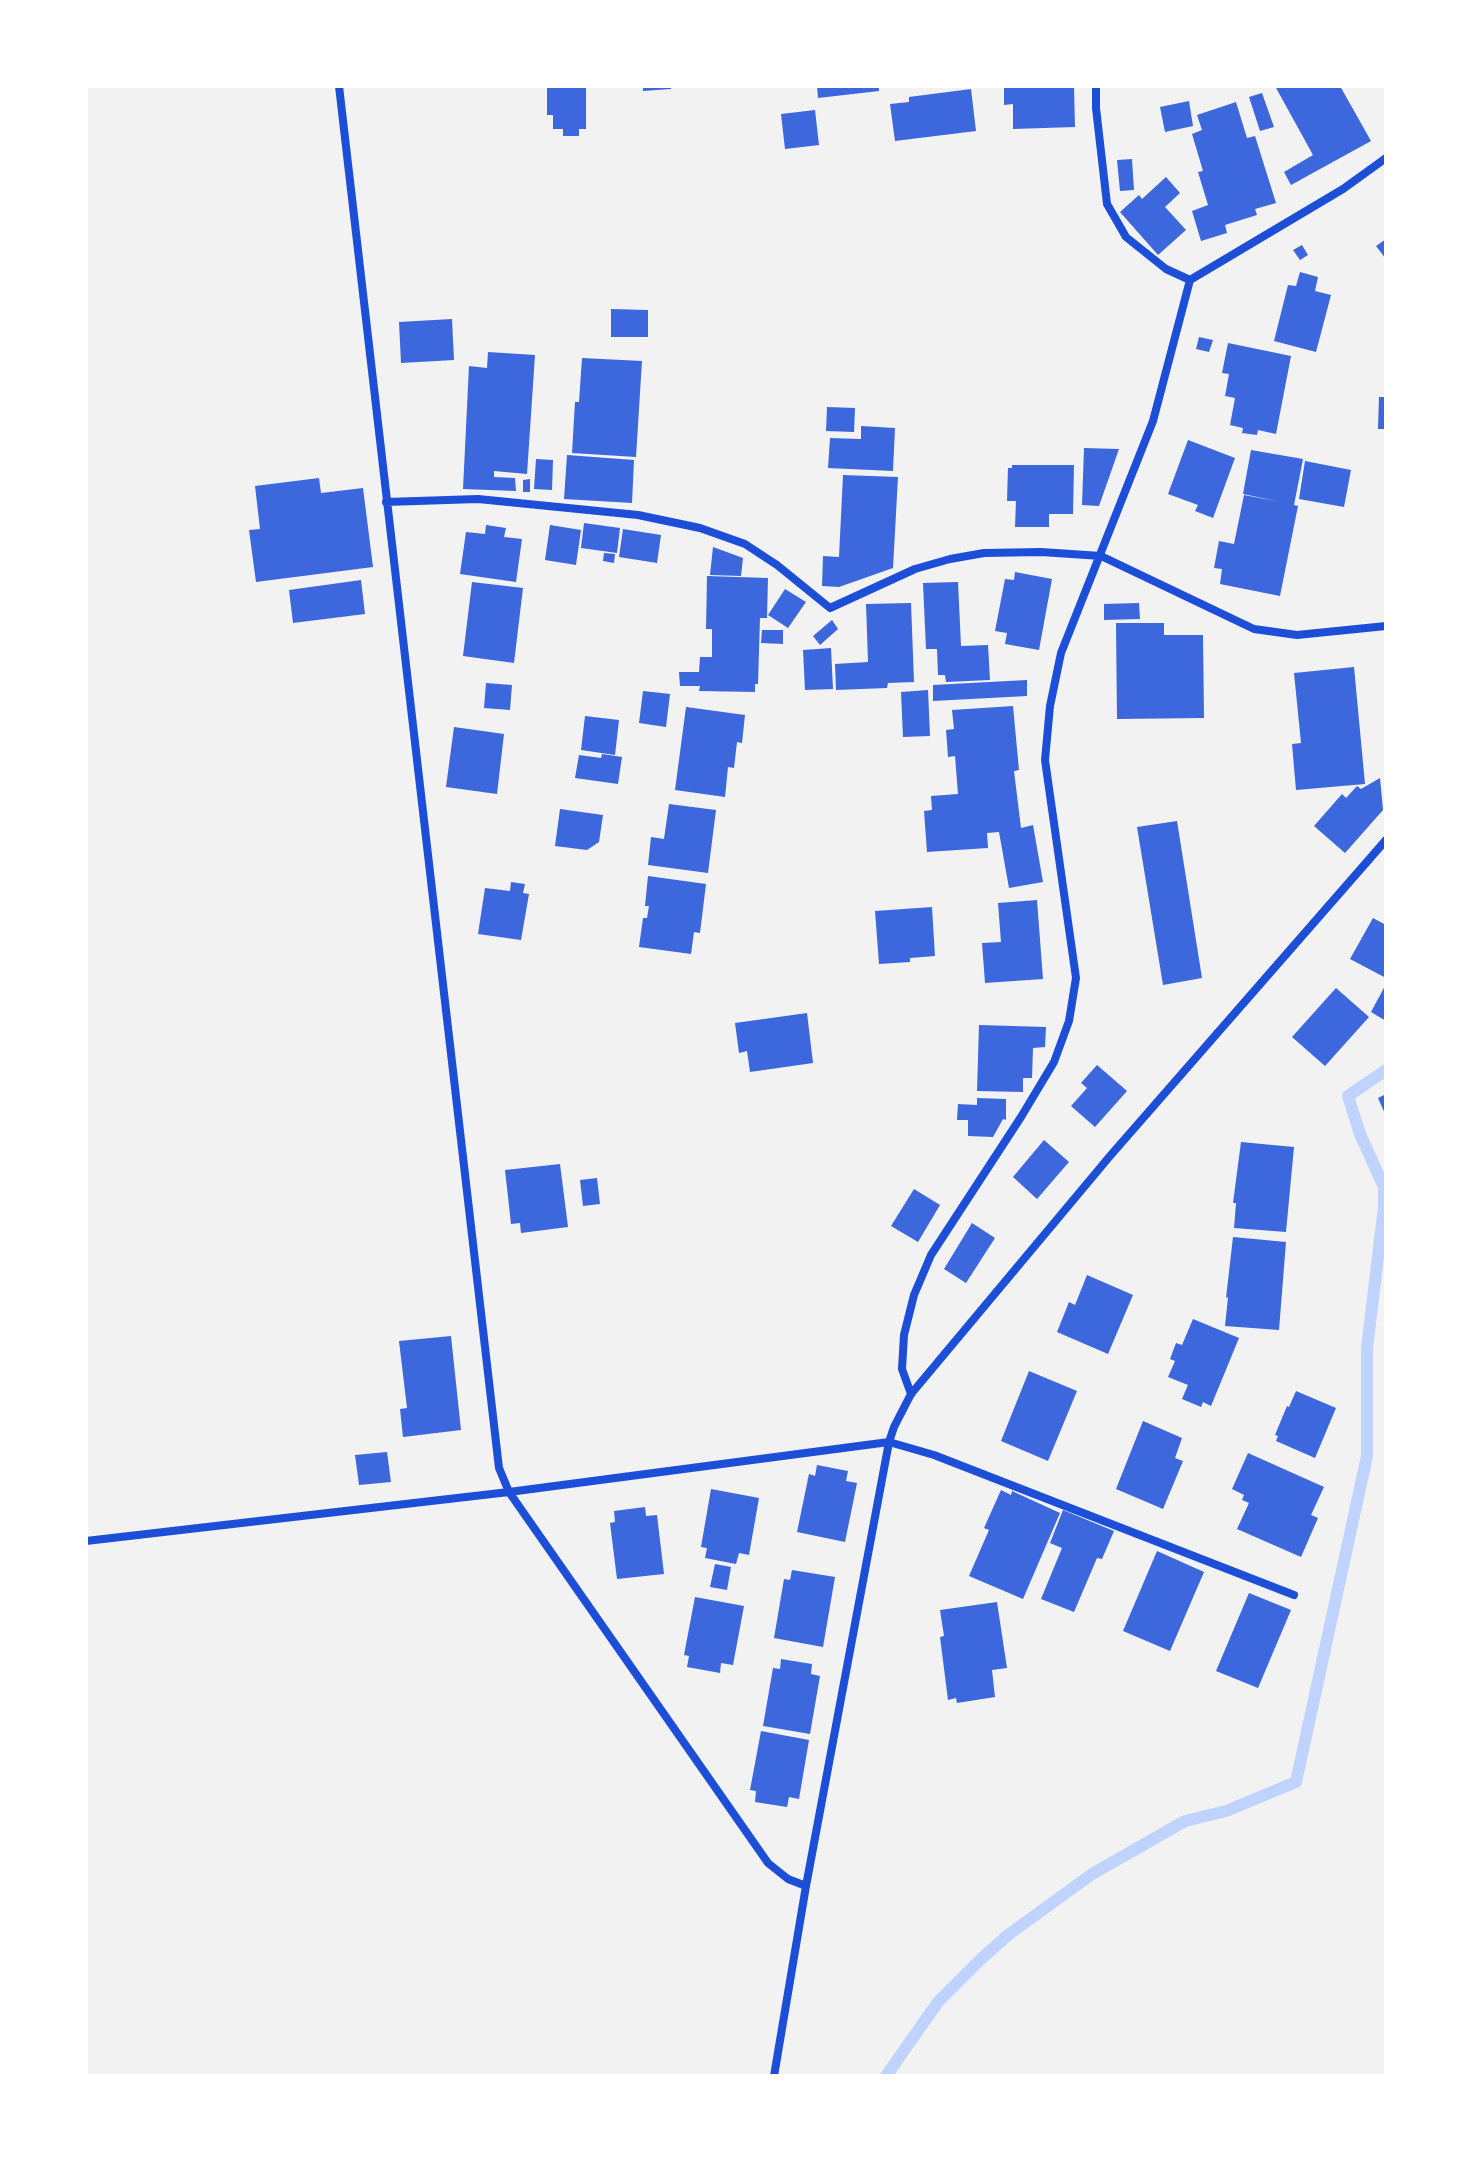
<!DOCTYPE html>
<style>
body{margin:0}
#map{position:relative;width:1472px;height:2162px;overflow:hidden;background:#f2f2f2;font-family:"Source Sans 3",sans-serif}
canvas{display:block}
.frame{position:absolute;inset:0;border:88px solid #fff;pointer-events:none}
</style>
<div id="map">
<canvas width="1472" height="2162"></canvas>
<div class="frame"></div>
</div>
<script>
const g = document.querySelector('canvas').getContext('2d');
g.lineJoin = 'round';
function strokePath(path, color, width, dash) { g.strokeStyle = color; g.lineWidth = width; g.lineCap = dash ? 'butt' : 'round'; g.setLineDash(dash || []); g.stroke(path); }
function fillPath(path, color) { g.fillStyle = color; g.fill(path, 'evenodd'); }
strokePath(new Path2D(`
 M886,2076L938,2002L981,1959L1008,1935L1092,1874L1185,1821L1226,1811L1296,1782L1367,1456V1348L1384,1207V1187L1360,1134L1348,1096L1386,1070`), '#bfd3fe', 12);
fillPath(new Path2D(`
 M547,86H586V129H579V136H563V129H553V115H547Z
 M643,86H671V89L643,91Z
 M817,86H879V91L818,98Z
 M1004,86H1074L1075,127L1013,129V104L1004,105Z
 M1275,86H1340L1371,141L1291,185L1284,172L1313,155Z
 M971,89L976,131L895,141L890,104L909,102V97Z
 M1262,93L1274,127L1260,131L1249,97Z
 M1189,101L1193,126L1165,132L1160,107Z
 M1236,102L1247,138L1255,136L1276,203L1255,209L1257,215L1225,225L1227,233L1201,241L1192,211L1208,205L1198,172L1203,171L1192,134L1202,130L1197,115Z
 M815,110L819,145L785,149L781,114Z
 M1132,159L1134,190L1120,191L1117,160Z
 M1166,177L1180,193L1165,207L1186,230L1158,255L1120,212L1139,195L1142,199Z
 M1386,239V259L1376,246Z
 M1302,245L1308,255L1300,260L1293,250Z
 M1300,272L1318,277L1315,291L1331,295L1316,352L1274,341L1288,285L1296,286Z
 M611,309L648,310V337H611Z
 M452,319L454,360L401,363L399,322Z
 M1199,337L1213,340L1209,352L1196,349Z
 M1228,343L1291,356L1276,434L1258,430L1257,435L1242,433L1243,428L1230,425L1235,398L1225,396L1229,374L1222,373Z
 M488,352L535,355L527,474L494,471V477L515,478L516,491L463,489L469,366L487,368Z
 M582,358L642,361L636,457L572,453L575,402H579Z
 M1379,397H1386V429H1378Z
 M827,407L855,408L854,432L826,431Z
 M861,426L895,428L893,471L828,468L830,438L861,439Z
 M1188,440L1235,458L1213,518L1195,511L1198,505L1168,494Z
 M1084,448L1119,449L1099,506L1082,505Z
 M1251,450L1303,459L1294,505L1298,506L1280,596L1220,584L1222,569L1214,568L1219,541L1234,544L1244,495L1281,502L1243,494Z
 M567,455L634,460L632,503L564,499Z
 M536,459L553,460L552,490L534,489Z
 M1305,461L1351,470L1344,507L1299,499Z
 M1012,465H1074L1073,514H1049V527H1015L1016,501H1007L1008,468H1012Z
 M843,475L898,477L893,568L839,587L822,586L823,556L839,557Z
 M319,478L321,493L363,488L373,567L256,582L249,530L260,529L255,486Z
 M530,479V492H523V480Z
 M584,523L620,528L617,553L581,548Z
 M486,525L506,528L504,537L522,539L516,582L460,574L466,532L485,534Z
 M550,525L581,530L576,565L545,560Z
 M623,529L661,535L657,563L619,557Z
 M713,547L743,558L741,576L710,575Z
 M604,553L615,554L614,563L603,561Z
 M1015,572L1052,579L1039,650L1005,644L1007,633L995,631L1005,579L1014,580Z
 M707,576L768,578L767,618H760L758,684H755V692L699,691L700,686H680L679,672H699L700,657H712V629H706Z
 M361,580L365,614L293,623L289,590Z
 M472,582L523,588L514,663L463,656Z
 M958,582L961,646L988,645L990,680L946,682L945,675H938L937,649H926L923,583Z
 M785,589L806,602L788,628L768,615Z
 M911,603L914,682L888,683L887,688L836,690L835,664L868,662L866,604Z
 M1139,603L1140,619L1104,620V604Z
 M832,620L838,629L820,645L813,636Z
 M1116,623H1164V635H1203L1204,718L1117,719Z
 M762,630H783V644L761,643Z
 M831,648L833,689L805,690L803,650Z
 M1354,667L1365,784L1296,790L1292,744L1301,743L1294,673Z
 M1027,680V696L933,701V685Z
 M486,683L512,685L510,710L484,708Z
 M928,690L930,736L903,737L901,692Z
 M643,691L670,694L666,727L639,723Z
 M1013,706L1019,770L1014,771L1021,828L1033,825L1043,882L1009,888L999,832L987,833L988,848L927,852L924,811L932,810L931,796L958,794L955,756L948,757L946,730L954,729L952,710Z
 M686,707L745,715L742,743L737,742L734,768L728,767L725,797L675,790Z
 M585,716L619,720L615,755L581,750Z
 M454,727L504,734L497,794L446,787Z
 M602,754L622,757L618,784L575,778L579,755L601,758Z
 M1380,778L1383,810L1345,853L1314,826L1342,794L1346,798L1357,786L1361,789Z
 M669,804L716,810L708,873L648,865L651,837L664,839Z
 M560,809L603,815L599,842L587,850L555,846Z
 M1177,821L1202,978L1163,985L1137,827Z
 M648,876L706,884L700,933L694,932L691,954L639,947L643,918H647L649,906H645Z
 M511,882L525,884L523,893L529,894L521,940L478,934L485,888L510,891Z
 M1037,900L1043,979L985,983L982,943L1001,942L998,903Z
 M932,907L935,956L910,958V962L879,964L875,911Z
 M1373,918L1386,925V978L1350,959Z
 M1386,984V1021L1371,1012Z
 M1336,988L1369,1017L1325,1066L1292,1037Z
 M807,1013L813,1063L750,1072L747,1051L739,1053L735,1023Z
 M979,1025L1046,1027L1045,1047L1033,1048L1032,1078H1023V1092L977,1091Z
 M1097,1065L1127,1091L1095,1127L1071,1106L1087,1088L1081,1083Z
 M1386,1094V1116L1378,1098Z
 M977,1098L1006,1099V1120L1003,1119L993,1137L968,1136V1120H957L958,1104L977,1105Z
 M1044,1140L1069,1162L1037,1199L1013,1177Z
 M1241,1142L1294,1147L1286,1232L1234,1228L1236,1203H1233Z
 M560,1164L568,1227L521,1233L520,1223L511,1224L505,1170Z
 M597,1178L600,1204L583,1206L580,1180Z
 M914,1189L940,1205L918,1242L891,1226Z
 M972,1223L995,1238L966,1283L944,1269Z
 M1233,1237L1286,1242L1279,1330L1225,1326L1228,1297L1226,1298Z
 M1087,1275L1133,1295L1108,1354L1057,1332L1069,1302L1075,1305Z
 M1193,1319L1239,1338L1211,1406L1203,1402L1201,1407L1182,1399L1188,1385L1168,1377L1175,1361L1170,1359L1176,1343L1182,1345Z
 M451,1336L461,1430L403,1437L400,1409L407,1408L399,1341Z
 M1029,1371L1077,1391L1048,1461L1001,1441Z
 M1296,1391L1336,1408L1315,1458L1276,1441L1278,1436L1275,1435L1287,1406L1289,1407Z
 M1143,1421L1182,1438L1175,1458L1183,1461L1163,1509L1116,1489Z
 M387,1452L391,1482L359,1485L355,1455Z
 M1248,1453L1324,1487L1311,1515L1318,1518L1301,1557L1237,1529L1249,1503L1242,1500L1244,1495L1232,1489Z
 M817,1465L848,1471L846,1481L857,1483L845,1542L797,1532L809,1474L815,1476Z
 M711,1489L759,1498L749,1555L739,1553L736,1564L705,1558L707,1548L701,1547Z
 M1001,1490L1011,1495L1012,1491L1060,1513L1023,1599L969,1576L989,1530L984,1528Z
 M645,1507L646,1516L657,1515L664,1574L617,1579L610,1523L615,1522L614,1511Z
 M1063,1510L1114,1531L1102,1559L1097,1558L1074,1612L1041,1599L1062,1548L1050,1543Z
 M1157,1551L1204,1572L1170,1651L1123,1631Z
 M715,1564L731,1567L727,1590L710,1587Z
 M792,1570L835,1577L823,1647L774,1638L784,1579L790,1580Z
 M1249,1593L1291,1610L1258,1688L1216,1671Z
 M695,1597L744,1606L733,1665L721,1663L720,1673L687,1667L689,1656L684,1655Z
 M997,1602L1007,1668L992,1670L995,1697L957,1703L956,1698L948,1700L940,1637L944,1636L940,1610Z
 M781,1659L812,1664L811,1674L820,1676L810,1734L763,1726L773,1668L780,1669Z
 M761,1731L809,1740L799,1799L789,1797L787,1807L755,1802L756,1791L750,1790Z`), '#3d67dc');
strokePath(new Path2D(`
 M339,86L499,1468L509,1492L768,1863L788,1879L806,1886
 M1096,86V108L1107,204L1126,237L1166,269L1190,280
 M386,502L478,499L638,515L700,528L745,544L777,565L830,608L915,569L950,559L984,553L1041,552L1101,556L1254,629L1297,635L1386,626
 M911,1394L902,1369L904,1335L914,1295L931,1255L1021,1117L1054,1062L1069,1021L1076,978L1045,760L1050,706L1061,653L1153,421L1190,280L1343,189L1386,158
 M86,1541L509,1492L889,1442L934,1455L1294,1595
 M774,2076L806,1886L889,1442L894,1427L911,1394L1110,1156L1386,840`), '#1d4ed8', 8);
</script>
